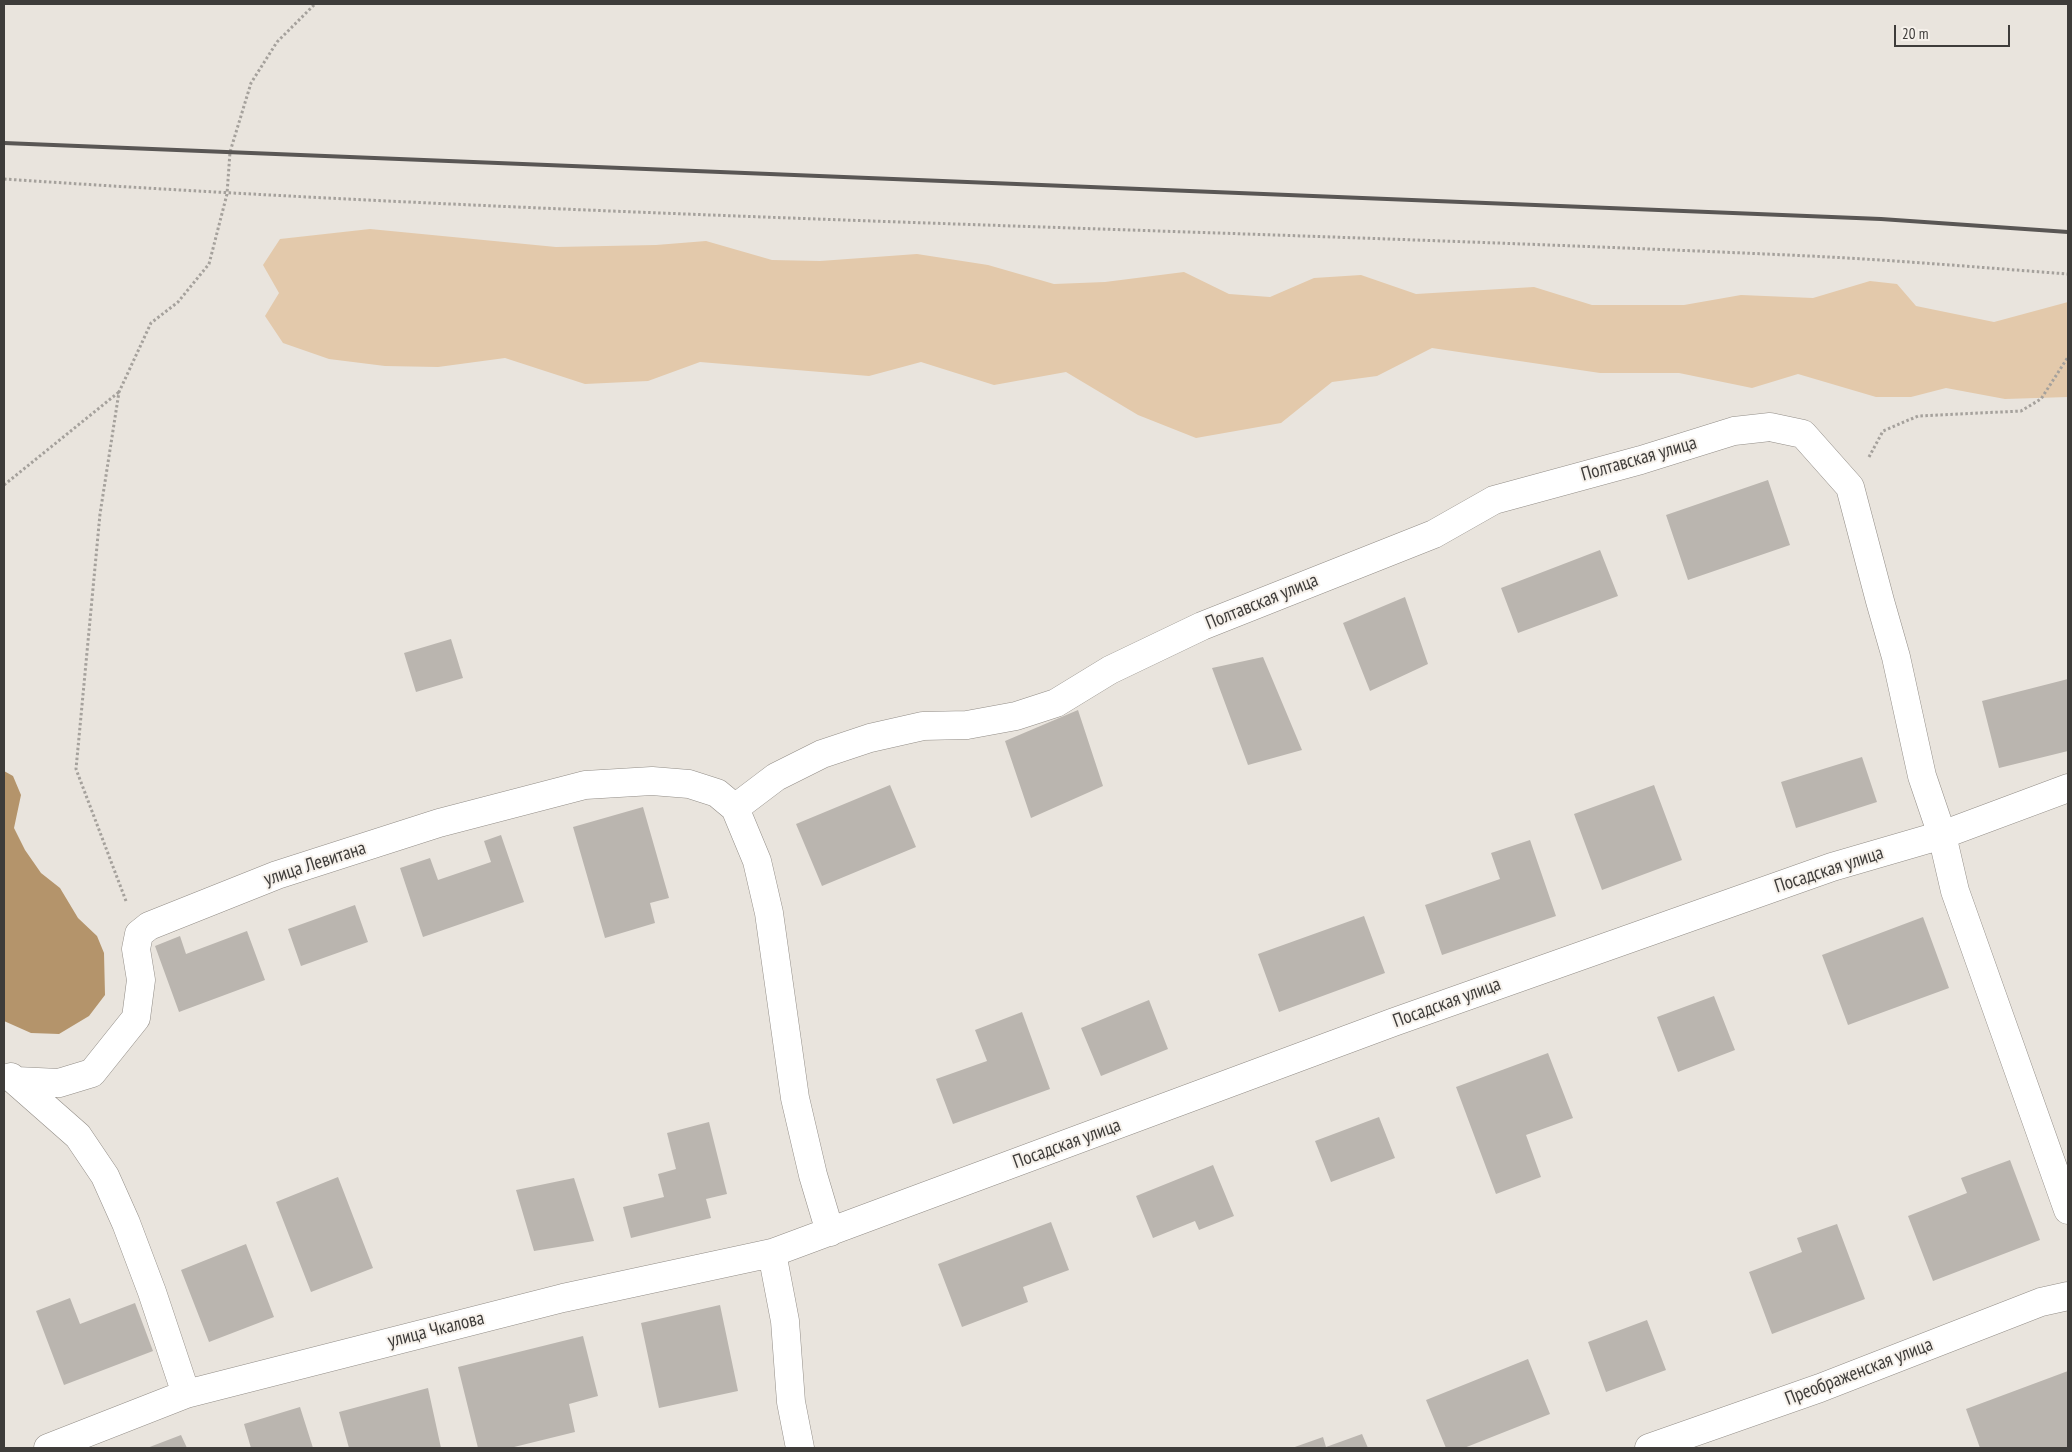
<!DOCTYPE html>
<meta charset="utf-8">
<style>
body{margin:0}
#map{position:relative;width:2072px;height:1452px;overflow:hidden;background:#e9e4dd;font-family:"PT Sans Narrow",sans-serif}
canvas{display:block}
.frame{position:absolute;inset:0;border:5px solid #3e3c3a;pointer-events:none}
.scale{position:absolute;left:1894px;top:25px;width:116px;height:22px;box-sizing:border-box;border:2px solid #3e3c3a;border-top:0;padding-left:6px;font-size:15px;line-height:18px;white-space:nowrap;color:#3e3c3a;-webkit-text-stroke:4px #f6f1eb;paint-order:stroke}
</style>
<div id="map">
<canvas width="2072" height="1452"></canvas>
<div class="frame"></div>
<div class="scale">20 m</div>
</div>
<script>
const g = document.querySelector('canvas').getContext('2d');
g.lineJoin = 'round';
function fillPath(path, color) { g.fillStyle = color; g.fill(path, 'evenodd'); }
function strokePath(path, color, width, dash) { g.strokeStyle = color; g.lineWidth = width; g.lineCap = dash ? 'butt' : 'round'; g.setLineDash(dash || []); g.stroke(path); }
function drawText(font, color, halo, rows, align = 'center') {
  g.font = font + ' "PT Sans Narrow",sans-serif'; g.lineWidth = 4; g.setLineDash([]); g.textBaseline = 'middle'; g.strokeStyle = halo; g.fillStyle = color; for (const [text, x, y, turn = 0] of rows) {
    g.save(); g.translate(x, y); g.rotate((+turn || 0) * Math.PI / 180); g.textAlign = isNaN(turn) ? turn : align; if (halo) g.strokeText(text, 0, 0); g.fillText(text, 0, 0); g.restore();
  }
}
fillPath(new Path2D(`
 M370,229L556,247L656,245L706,241L772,260L820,261L917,254L988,265L1054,284L1105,282L1184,272L1229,294L1270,297L1314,278L1361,275L1416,294L1534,287L1592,305H1684L1741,295L1813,298L1870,281L1897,284L1916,306L1994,322L2068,302V397L2005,399L1946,388L1911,397H1876L1798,374L1752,388L1679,373H1600L1432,348L1377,376L1332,382L1281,423L1196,438L1138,415L1066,372L994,385L921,362L869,376L700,362L648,381L585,384L505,358L438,367L385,366L329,359L283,343L265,316L279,293L263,265L280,239Z`), '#e3c9ab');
fillPath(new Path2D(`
 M4,771L13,776L21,795L14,828L25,850L41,873L60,888L78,918L97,936L104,953L105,995L89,1016L59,1034L31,1033L4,1021Z`), '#b4946b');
fillPath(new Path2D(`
 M1768,480L1790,545L1688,580L1666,515Z
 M1600,550L1618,596L1518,633L1501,588Z
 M1405,597L1428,664L1370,691L1343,623Z
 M451,639L463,678L416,692L404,653Z
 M1263,657L1302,750L1248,765L1212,668Z
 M2068,679V751L1999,768L1982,701Z
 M1078,710L1103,786L1031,818L1005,741Z
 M1862,757L1877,802L1796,828L1781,782Z
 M890,785L916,847L822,886L796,824Z
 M1654,785L1682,860L1602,890L1574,814Z
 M643,807L669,898L650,903L655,923L605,938L573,827Z
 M501,835L524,902L423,937L400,868L430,858L438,880L491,862L484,841Z
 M1530,840L1556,916L1442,955L1425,905L1500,879L1491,853Z
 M355,905L368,942L301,966L288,929Z
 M1364,916L1385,973L1279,1012L1258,954Z
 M1923,917L1949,988L1848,1025L1822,955Z
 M247,931L265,980L179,1012L155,946L180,936L186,954Z
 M1714,996L1735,1050L1678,1072L1657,1017Z
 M1149,1000L1168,1049L1101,1076L1081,1028Z
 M1022,1012L1050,1089L953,1124L936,1079L987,1061L975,1030Z
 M1548,1053L1573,1118L1526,1135L1541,1177L1496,1194L1456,1087Z
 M1379,1117L1395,1158L1331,1182L1315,1141Z
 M709,1122L727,1194L706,1199L711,1218L631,1238L623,1207L664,1197L658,1174L676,1169L667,1133Z
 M2010,1160L2040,1240L1933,1281L1908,1216L1967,1193L1961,1178Z
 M1213,1165L1234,1216L1199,1230L1195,1221L1153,1238L1136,1196Z
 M338,1177L373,1268L311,1292L276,1202Z
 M574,1178L594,1241L534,1251L516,1190Z
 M1051,1222L1069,1270L1023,1287L1028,1302L962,1327L938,1264Z
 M1837,1224L1865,1299L1772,1334L1749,1272L1802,1252L1797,1238Z
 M246,1244L274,1317L209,1342L181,1270Z
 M70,1298L80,1324L135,1303L153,1351L64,1385L36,1311Z
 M720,1305L738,1391L659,1408L641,1323Z
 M1647,1320L1666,1370L1606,1392L1588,1342Z
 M583,1336L598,1396L569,1404L575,1432L510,1448H478L458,1367Z
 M1528,1359L1550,1414L1464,1448H1446L1426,1400Z
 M2068,1371V1448H1980L1966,1409Z
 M428,1388L441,1448H349L339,1412Z
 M300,1407L313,1448H251L244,1424Z
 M1362,1434L1368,1448H1292L1323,1437L1326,1447Z
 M181,1435L187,1448H147Z`), '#bab5af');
const minor = new Path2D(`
 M735,808L776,777L822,754L870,738L923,726L967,725L1016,716L1056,703L1110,670L1202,626L1434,534L1494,500L1641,460L1734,431L1770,427L1803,434L1850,487L1880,601L1896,657L1922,776L1942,835L1955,891L2068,1210
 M11,1077L78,1136L105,1176L126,1223L152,1292L186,1394
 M16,1081L59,1083L92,1073L136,1018L141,980L136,949L139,934L149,926L277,875L439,823L585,785L652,781L689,784L717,793L735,808L757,861L769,913L795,1098L813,1175L830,1232
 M772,1253L785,1321L791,1402L800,1448
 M48,1448L186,1394L563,1298L772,1253L1394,1022L1832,867L1942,835L2068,788
 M1649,1448L1820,1388L2041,1302L2068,1296`);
strokePath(minor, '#928d87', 29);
strokePath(new Path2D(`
 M4,179C598,219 1194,228 1788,255C1882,259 1975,267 2068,274
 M1869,457L1883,431L1918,416L2021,411L2041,399L2068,357
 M4,485L119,392
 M126,901L76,769L100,514L119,392L151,323L178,302L209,264L227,194L230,152L251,83L277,42L315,4`), '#a5a19c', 3, [2.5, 2.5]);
strokePath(minor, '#fff', 28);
strokePath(new Path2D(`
 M4,143L1881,219L2068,232`), '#595654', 4);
drawText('19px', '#3e3c3a', '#f6f1eb', [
 ["Полтавская улица",1639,459,-16],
 ["Полтавская улица",1262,602,-22],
 ["улица Левитана",315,864,-18],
 ["Посадская улица",1829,870,-18],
 ["Посадская улица",1447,1003,-20],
 ["Посадская улица",1067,1144,-20],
 ["улица Чкалова",436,1330,-14],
 ["Преображенская улица",1859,1372,-21]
]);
</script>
